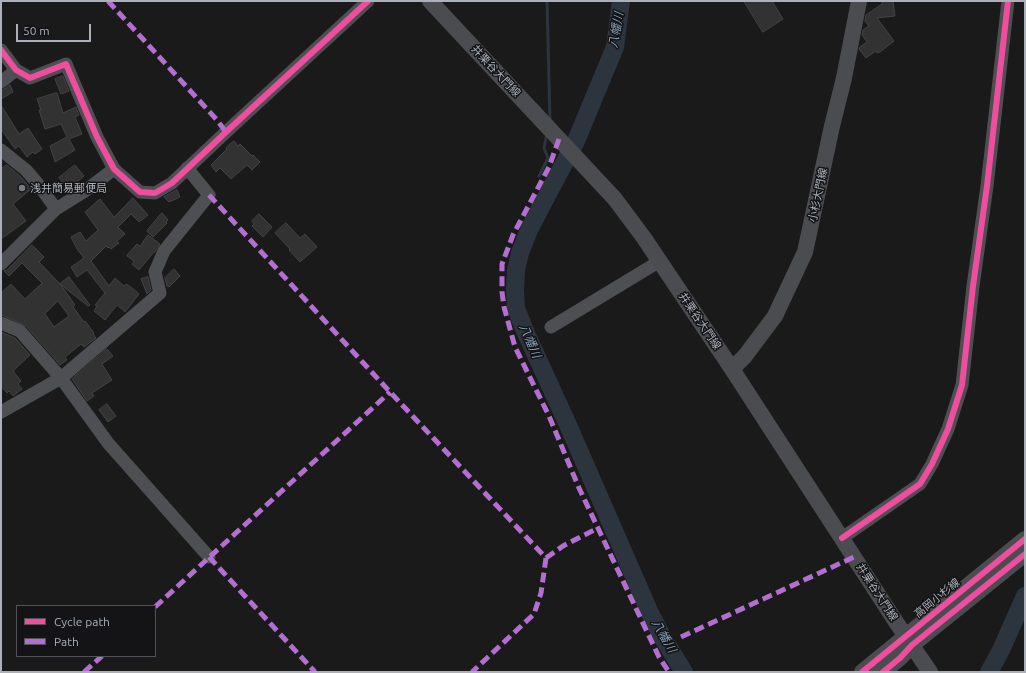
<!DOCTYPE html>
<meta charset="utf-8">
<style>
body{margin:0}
#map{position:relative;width:1026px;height:673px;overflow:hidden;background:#1a1a1a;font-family:Ubuntu,sans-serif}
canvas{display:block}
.frame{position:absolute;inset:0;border:2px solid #abb0bb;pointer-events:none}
.legend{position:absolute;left:16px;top:605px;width:140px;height:52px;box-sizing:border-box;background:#141416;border:1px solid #505258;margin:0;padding:5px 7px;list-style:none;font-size:12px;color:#abb0bb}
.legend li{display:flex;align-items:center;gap:8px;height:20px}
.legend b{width:20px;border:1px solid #505258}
.scale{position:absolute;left:16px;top:24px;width:75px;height:18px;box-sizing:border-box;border:2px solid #abb0bb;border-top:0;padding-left:5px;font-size:12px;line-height:14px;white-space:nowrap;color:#abb0bb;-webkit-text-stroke:3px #141416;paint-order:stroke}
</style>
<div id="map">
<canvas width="1026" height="673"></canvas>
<div class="frame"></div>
<ul class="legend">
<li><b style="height:5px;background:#ef4d9e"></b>Cycle path</li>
<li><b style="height:5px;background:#b36fd0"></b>Path</li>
</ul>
<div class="scale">50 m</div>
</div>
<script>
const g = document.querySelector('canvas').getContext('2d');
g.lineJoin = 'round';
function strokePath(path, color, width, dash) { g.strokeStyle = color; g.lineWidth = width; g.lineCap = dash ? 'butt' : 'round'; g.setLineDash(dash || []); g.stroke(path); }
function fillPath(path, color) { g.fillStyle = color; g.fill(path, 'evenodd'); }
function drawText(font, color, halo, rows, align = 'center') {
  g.font = font + ' Ubuntu,"Noto Sans JP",sans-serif'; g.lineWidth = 3; g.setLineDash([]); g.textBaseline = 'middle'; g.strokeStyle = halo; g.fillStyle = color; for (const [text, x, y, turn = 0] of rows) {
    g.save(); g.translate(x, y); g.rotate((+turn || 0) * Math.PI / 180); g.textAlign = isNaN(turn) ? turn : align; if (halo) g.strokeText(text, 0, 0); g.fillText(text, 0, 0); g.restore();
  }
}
strokePath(new Path2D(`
 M547,1L550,122
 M539,176L548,158L544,148L547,133`), '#2c353d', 3);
strokePath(new Path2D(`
 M621,1L615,47L576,141L543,203L529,230L520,253L516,270L515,290L516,308L525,331L568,425L650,613L663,638L684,672
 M989,672L1001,650L1025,596`), '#2c353d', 18);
const building = new Path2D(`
 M744,1H772L783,19L763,32Z
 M887,1H893L895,16L877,18L894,41L880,52L877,53L876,51L866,58L859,49L860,47L867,42L862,35L863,30L869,26L865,21L866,15L882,4V2Z
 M63,76L69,91L61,94L55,79Z
 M10,85L13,92L1,99V90L6,88Z
 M57,93L63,113L76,107L79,115L75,117L82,134L69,139L75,150L55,162L50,146L67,137L61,124L45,129L39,110H41L37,99Z
 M1,105L19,134L28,128L42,149L35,154L33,152L27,157L19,146L15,149L1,129Z
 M234,141L238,146L240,144L252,156L253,155L260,162L252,170L247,165L231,179L220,168L216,172L211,165L227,149L226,148Z
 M7,165L20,176L31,189L13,204L26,221L1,239V169Z
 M75,165L84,176L68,189L59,178Z
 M177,190L180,197L169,202L164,197Z
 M133,198L148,215L139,222L131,214L118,227L125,234L117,241L119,243L111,249L109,247L108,248L106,246L91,261L109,286L115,278L124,286L127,284L139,294L125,312L117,305L105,320L94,311L97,306L95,305L105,293L87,270L77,277L71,267L84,258L77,249L71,237L80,232L86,241L98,230L85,212L100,199L114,217Z
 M162,213L168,220L166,222L167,223L153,237L147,231Z
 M259,214L272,227L263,237L252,226L254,224L252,221Z
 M286,223L300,238L305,234L317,247L300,262L289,250L290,249L275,233Z
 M148,235L160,244L155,252H154L139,270L132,264L134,261L127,256V255L137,244L140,246Z
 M32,245L44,257L39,262L61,285L75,305L73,307L84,322L85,321L94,333L93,334L96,338L84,347L81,344L65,357L67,360L60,365L26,326L4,316L1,315V293L11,284L25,299L42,283L22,263L9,276L4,271L7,270ZM58,301L69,316L54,327L45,314Z
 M174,269L180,276L169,287L167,286L165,278Z
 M69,277L90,305L88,306L60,284Z
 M148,277L151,290L147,294L141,279Z
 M1,332L15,338L30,355L13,371L21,381L18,384L22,389L13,396L9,391L7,393L1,386Z
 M107,349L113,356L102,364L112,380L92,393L94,396L87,401L72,379Z
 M107,404L116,416L108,422L99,410Z`);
fillPath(building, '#323232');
strokePath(building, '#424346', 1);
strokePath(new Path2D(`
 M1,50L16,70L30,78L66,64L97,137L114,169L140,192L155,193L172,183L226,132L368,1
 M1,82L16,70
 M1,150L26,170L38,184L56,209
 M1,264L56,209L85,191L114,169
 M1,323L20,331L61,378L108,443L209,557
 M551,327L660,261
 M1,412L61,378L160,293L155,272L164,251L209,195L187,168
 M842,538L920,484L932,464L948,429L962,385L973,286L987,186L1008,1`), '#4e4f53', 13);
strokePath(new Path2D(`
 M430,1L615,199L644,238L732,369L896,622L930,672
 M732,369L745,356L775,316L805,252L832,126L844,78L859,1
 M862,672L1025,539
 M883,672L900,658L912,645L1025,554`), '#4b4c4f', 16);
strokePath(new Path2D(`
 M108,1L217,120L226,132
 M559,139L549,167L513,235L502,264V292L504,307L515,347L549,416L579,488L659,657L669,672
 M209,195L390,392L546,558L541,593L534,614L472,672
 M209,557L315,672
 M546,558L563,546L598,528
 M155,607L390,392
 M681,637L854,557
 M84,672L102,656`), '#b36fd0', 5, [10, 5]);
strokePath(new Path2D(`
 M1,50L16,70L30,78L66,64L97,137L114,169L140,192L155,193L172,183L226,132L368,1
 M842,538L920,484L932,464L948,429L962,385L973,286L987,186L1008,1
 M862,672L1025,539
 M883,672L900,658L912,645L1025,554`), '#ef4d9e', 6);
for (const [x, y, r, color] of [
 [22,188,4,"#787c83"]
]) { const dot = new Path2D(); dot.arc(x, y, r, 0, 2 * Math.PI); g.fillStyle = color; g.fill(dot); strokePath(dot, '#141416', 1.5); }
drawText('11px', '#abb0bb', '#141416', [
 ["井栗谷大門線",496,71,47],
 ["小杉大門線",818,195,-78],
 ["井栗谷大門線",700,321,56],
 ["井栗谷大門線",877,592,57],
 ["高岡小杉線",937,598,-39]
]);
drawText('11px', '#abb0bb', '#141416', [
 ["浅井簡易郵便局",30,188]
], 'left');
drawText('italic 12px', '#829cb6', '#141416', [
 ["八幡川",616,30,-80],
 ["八幡川",530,341,66],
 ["八幡川",664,636,60]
]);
</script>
